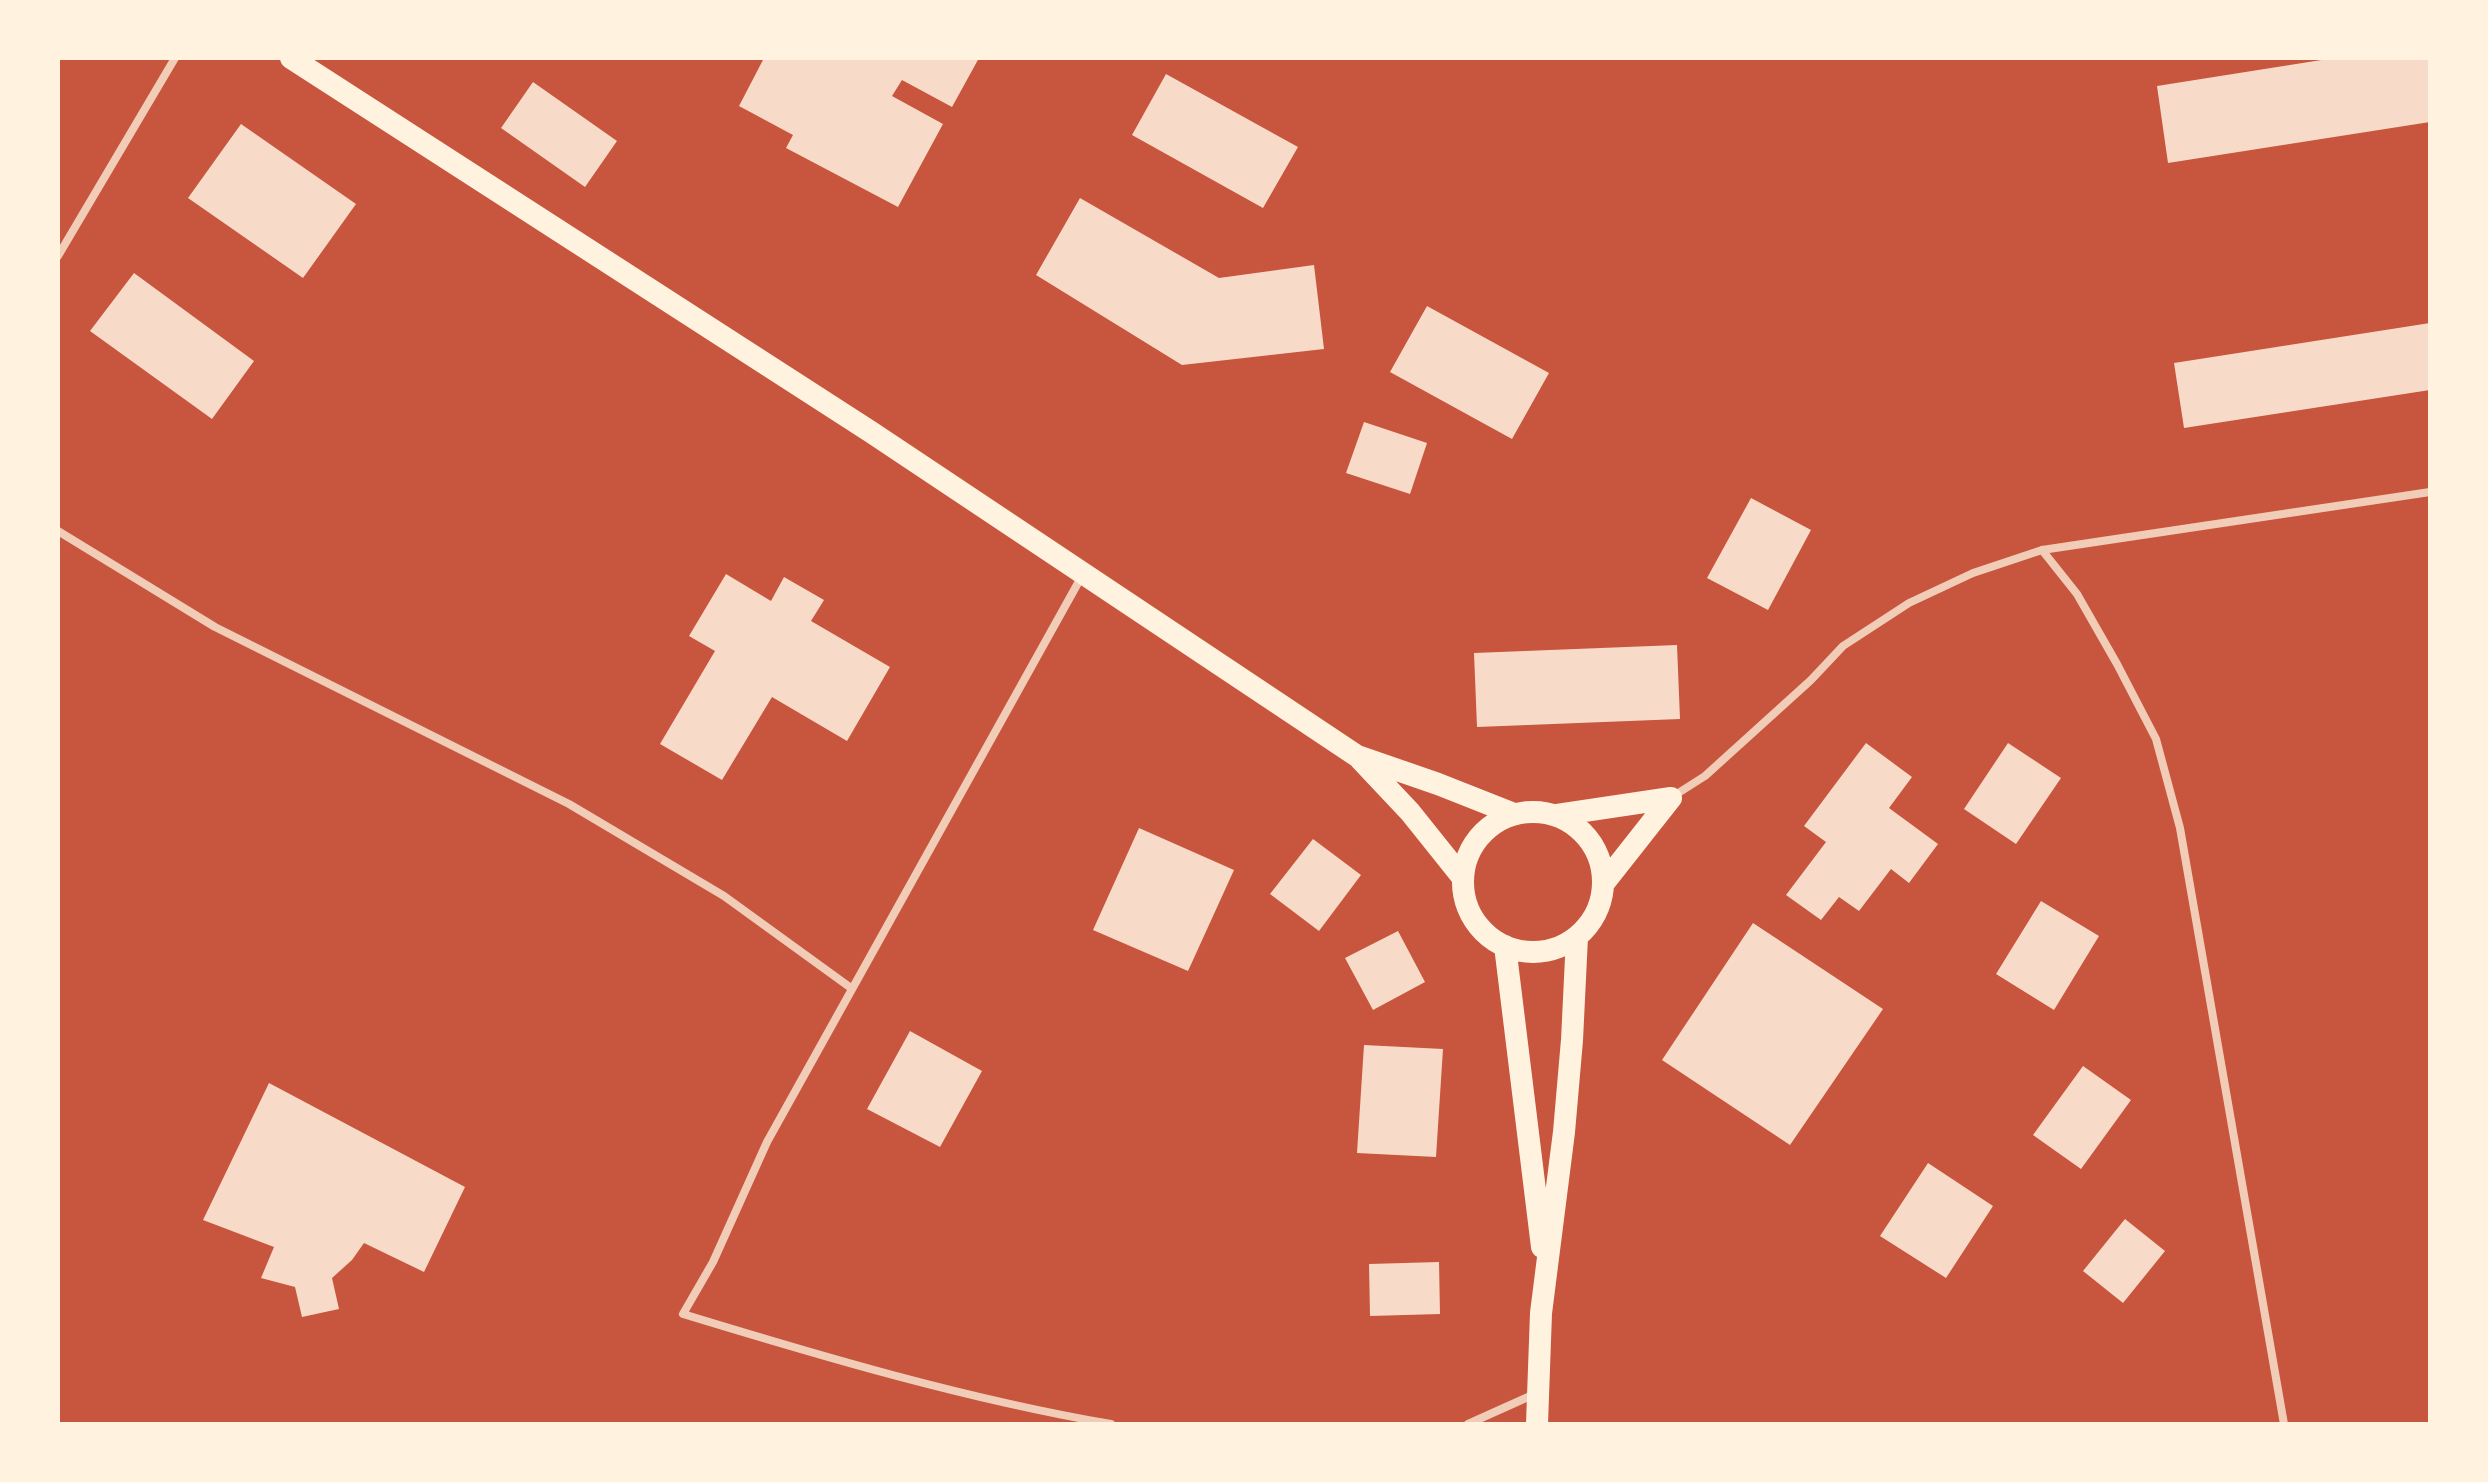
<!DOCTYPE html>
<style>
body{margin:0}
#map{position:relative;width:2488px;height:1482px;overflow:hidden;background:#c8553d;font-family:Jost,sans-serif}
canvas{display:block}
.frame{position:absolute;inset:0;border:60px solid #fff3e0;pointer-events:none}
</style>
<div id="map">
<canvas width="2488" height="1482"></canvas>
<div class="frame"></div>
</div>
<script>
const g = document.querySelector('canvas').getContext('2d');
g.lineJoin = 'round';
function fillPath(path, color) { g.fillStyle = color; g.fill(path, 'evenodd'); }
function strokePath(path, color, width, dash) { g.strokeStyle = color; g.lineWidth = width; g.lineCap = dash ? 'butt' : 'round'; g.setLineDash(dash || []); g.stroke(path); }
fillPath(new Path2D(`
 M764,58H979L952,107L902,80L892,96L943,124L898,207L786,148L793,135L739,106Z
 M2334,58H2430V122L2168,163L2157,86Z
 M1166,74L1298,147L1263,208L1132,135Z
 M533,82L617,141L585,187L501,128Z
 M241,124L356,204L303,278L188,198Z
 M1080,198L1219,278L1314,265L1324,349L1182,365L1036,275Z
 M134,273L254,361L212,419L90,331Z
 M1427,306L1549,373L1512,439L1390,372Z
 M2430,323V390L2184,428L2174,363Z
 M1364,422L1427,443L1410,494L1346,473Z
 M1751,498L1811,530L1768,610L1707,578Z
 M726,574L771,601L784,577L824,600L811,621L890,667L847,741L772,697L722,780L660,744L715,651L689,636Z
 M1677,645L1680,719L1477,727L1474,653Z
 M1866,743L1912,777L1889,808L1938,844L1909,883L1891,869L1859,911L1839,897L1821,920L1786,895L1826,842L1804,826Z
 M2008,743L2061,778L2016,844L1964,809Z
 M1139,828L1234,870L1188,971L1093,930Z
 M1313,839L1361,875L1319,931L1270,894Z
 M2041,901L2099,936L2054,1010L1996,974Z
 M1753,923L1883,1009L1790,1145L1662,1060Z
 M1398,931L1425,982L1373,1010L1345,958Z
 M910,1031L982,1071L940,1147L867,1109Z
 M1364,1045L1443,1049L1436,1157L1357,1153Z
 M2083,1066L2131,1100L2081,1169L2033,1135Z
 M269,1083L465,1187L424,1272L364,1243L352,1260L332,1278L339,1309L302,1317L295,1287L261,1278L274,1247L203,1220Z
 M1928,1163L1993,1206L1946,1278L1880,1236Z
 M2125,1219L2165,1251L2123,1303L2083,1271Z
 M1439,1262L1440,1314L1370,1316L1369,1264Z`), '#f7dbc8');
strokePath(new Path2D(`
 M58,256L175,58
 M58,531L215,627L569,804L724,896L851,988
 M2042,550L2077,594L2117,664L2156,739L2180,828L2284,1424
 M1083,574L767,1142L713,1262L683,1314C824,1357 966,1399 1111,1424
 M1672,797L1705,776L1811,680L1843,646L1909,603L1973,573L2042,550L2430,492
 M1468,1424L1537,1393`), '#f1ccb7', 8);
strokePath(new Path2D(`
 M291,58L871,432L1357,756L1438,784L1514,814
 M1361,760L1410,812L1462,877
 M1463 882a70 70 0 1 1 140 0a70 70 0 1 1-140 0Z
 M1557,815L1671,798
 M1604,883L1671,798
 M1505,946L1542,1247
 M1537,1424L1541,1313L1564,1132L1572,1040L1577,937`), '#fff3e0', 22);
</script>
